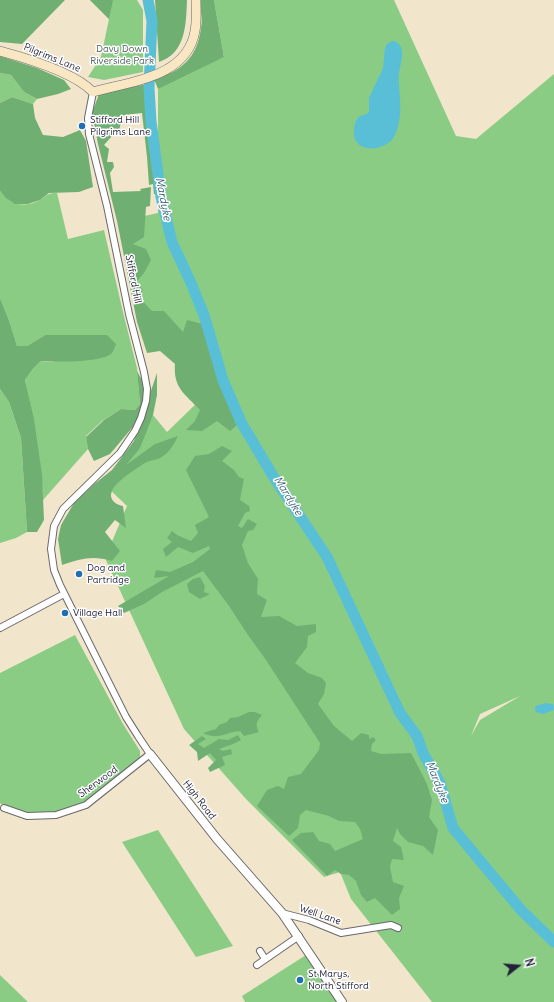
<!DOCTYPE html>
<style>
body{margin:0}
#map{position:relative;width:554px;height:1002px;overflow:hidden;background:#f1e6cb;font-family:Delius,sans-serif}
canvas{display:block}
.north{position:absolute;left:498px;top:946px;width:40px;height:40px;-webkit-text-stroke:3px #fff;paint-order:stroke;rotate:73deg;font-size:11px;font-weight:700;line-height:16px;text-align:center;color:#22223b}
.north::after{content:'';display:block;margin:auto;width:14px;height:18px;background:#22223b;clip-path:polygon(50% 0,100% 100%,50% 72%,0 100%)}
</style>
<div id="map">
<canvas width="554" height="1002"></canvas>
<div class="north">N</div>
</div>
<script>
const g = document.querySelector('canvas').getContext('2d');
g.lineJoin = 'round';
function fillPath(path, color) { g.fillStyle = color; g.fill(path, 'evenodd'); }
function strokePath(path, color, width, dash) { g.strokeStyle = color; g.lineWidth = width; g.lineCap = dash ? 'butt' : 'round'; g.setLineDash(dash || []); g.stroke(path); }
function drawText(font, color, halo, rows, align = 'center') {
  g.font = font + ' Delius,sans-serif'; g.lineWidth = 3; g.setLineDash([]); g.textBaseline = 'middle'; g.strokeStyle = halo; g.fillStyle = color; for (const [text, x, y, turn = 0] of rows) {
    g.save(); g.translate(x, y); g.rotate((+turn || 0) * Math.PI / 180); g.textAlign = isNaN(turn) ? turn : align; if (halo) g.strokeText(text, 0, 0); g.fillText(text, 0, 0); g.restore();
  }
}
fillPath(new Path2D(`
 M90,0H137L143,10V72L104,80L88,77L101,57L109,19Z
 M214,0H394L456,136L476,139L554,74V1002H432L351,899L340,872L324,877L246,799L184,729L105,558L127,506L105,485L135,451L153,415L167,432L201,399L171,353L148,335L121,221L158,213V89L181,74L224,57ZM520,696L480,720L471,736L480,714Z
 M0,73L11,75L24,92L37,99L33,104L12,97L0,103Z
 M0,191C11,204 23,209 40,200C48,195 47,193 57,193L68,239L104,230L122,308L137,368L140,404L135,410L121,409L102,421L86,436L88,449L43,500C41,459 34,420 25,380L33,369L41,361L53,362L86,335H45L27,346H17L9,320L0,298Z
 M0,389L9,402L21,438L27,532L16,538L0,543Z
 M75,635L123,724L140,751V757L135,762C118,776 95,799 75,807C60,813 42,814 26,812C18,811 6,809 0,803V673Z
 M158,830L233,946L196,957L122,842Z
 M306,955L318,971L337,1002H245L242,996Z
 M0,975L28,1002H0Z`), '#8acc84');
fillPath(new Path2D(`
 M0,0H65L22,44L0,42Z
 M90,0H113L109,19Z
 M155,0H187C186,24 186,53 159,62Z
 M200,0H214L224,57L158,89L154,79C182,71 197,58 201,28C203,19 200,9 200,0Z
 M0,56L37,68L64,80L71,89L58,94L37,99L24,92L11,75L0,73Z
 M148,84C149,121 157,158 157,195L154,194L153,184L149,185L147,157L142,113L124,115L120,119L121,122L119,131H111L112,136L104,145L109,149L107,162H113L114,167L110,173L113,192L141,191L140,189L151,187L150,206L146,207L144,237L133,244L146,249L151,260L144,273L136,282L143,290L139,297L152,311H164L183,332L187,320L203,324L221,388L237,425L230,431L217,421L202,431L186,430L195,421L200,410C185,394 173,388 175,364L160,351L147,353L137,322L117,221L98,144L92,113L99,94L114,90Z
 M12,97L33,104L35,118L43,135L63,137L80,130L86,141L93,187L79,192L49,193L40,200L28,204H15L6,198L0,191V103Z
 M0,298L9,320L17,346H27L45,335H107L116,344C115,347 113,351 112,353C102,363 55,362 41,361L33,369L25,380L34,419L42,474L44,520L37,532H27L21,438L9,402L0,389Z
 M137,371L144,384V402L137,422L110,454L94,461L88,449L86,437L104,420L121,409L135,410L140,404Z
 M157,373V395L153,415L140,448L126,465L155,444L178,436C174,445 169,453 160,458C156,460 150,460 145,463C138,467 114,483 112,491C108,500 117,505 123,506L126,528L115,520L105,532L120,551L112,561C91,555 81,559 62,565L58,539L61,525L74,503L93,485L112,470L134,441Z
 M222,446L232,451L222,461L234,470L239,477L244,479L240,500L249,506L250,511L245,513L238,526L242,528L248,519L257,524L253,530L248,531L242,545L248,563L258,579L257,594L267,600L261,617L279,616L297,626L316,624V632L308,636L307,647L295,663L308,673L322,678L326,683L324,694L318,704L334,726L352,741L361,733L369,735V739L373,737L376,740L372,744L371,751L381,754L411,753L427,784L432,800L429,817L438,830L433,855L423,846L408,842L400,834L397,828L393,841L401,847L404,860L392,859L390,867L393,882L404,886L399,898L400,909L392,915L375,898L367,902L361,895L356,881L349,875L341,874L335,870L327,876L292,840L301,833L313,832L319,841L330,844L335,851L363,839L360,829L355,822L339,821L329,816L306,810L300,815L298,828L289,836L257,806L267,790L278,786L284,789L288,777L301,774L319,750L320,743L266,660L248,635L229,606L203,571L162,592L144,604L124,613L118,606L169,576L154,578L156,570L170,572L193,562L210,549L209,546L193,553L178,547L166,557L163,549L172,542L167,538L172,531L177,535L191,541L198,533L195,525L209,517L186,470L195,456L209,454Z
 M200,577L205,586L204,592L210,594L200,599L189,592L187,584L193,579Z
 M249,712H255L262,715C256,722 255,724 259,732L244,736L240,731C225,732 219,741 203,733L216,729L219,725L227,722L230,718L238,717Z
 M238,735L241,740L233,744L219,749L223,751L231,749L232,754L222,757L225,765L210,772L208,768L216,760L210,753L198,761L197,752L189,745L202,736L206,739L198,744L204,748L219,739L228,740Z`), '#6fb072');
fillPath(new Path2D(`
 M392,41C406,42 402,59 400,68C397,79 400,88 400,99C401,110 400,124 395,135C388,152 352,155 354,131C354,127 355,122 357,119C360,114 366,116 369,112V98L383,68L385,48L387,44Z
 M546,703L553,704L554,710L543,714L536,712L535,709L536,706Z`), '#59bfd7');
strokePath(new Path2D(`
 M148,0L152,21L149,88L151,121L161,197L172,242L191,283L204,315L223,380L241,422L273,476L327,557L400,713L417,736L423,753L440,783L453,828L521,910L554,942`), '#59bfd7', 11);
const minor = new Path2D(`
 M0,628L64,594
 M4,808L27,816L56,815L86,805L150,754L138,736L126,717L60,585L54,570L51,549L54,526L63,509L120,453L135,431L141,418L146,401L147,389L144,372L129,314L107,206L89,134L88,118L93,92
 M282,913L309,920L341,933L391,925L398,928
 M260,951L265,959
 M257,965L299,936`);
const tertiary = new Path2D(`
 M150,754L217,839L282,913L342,1002`);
const secondary = new Path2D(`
 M0,51C26,58 75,73 93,92C130,81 187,78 195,31C197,21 196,10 196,0`);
strokePath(minor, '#6a676d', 8);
strokePath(tertiary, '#6a676d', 10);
strokePath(secondary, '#6a676d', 10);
strokePath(minor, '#fff', 6);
strokePath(tertiary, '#fff', 8);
strokePath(secondary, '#f9e7c3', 9);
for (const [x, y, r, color] of [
 [82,126,4,"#1f6fb2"],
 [79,574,4,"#1f6fb2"],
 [65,613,4,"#1f6fb2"],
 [300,980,4,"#1f6fb2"]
]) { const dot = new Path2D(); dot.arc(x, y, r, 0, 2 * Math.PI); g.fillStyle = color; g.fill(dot); strokePath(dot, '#fff', 1.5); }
drawText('10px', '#465e55', '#fff', [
 ["Davy Down",122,49],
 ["Riverside Park",122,61]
]);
drawText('10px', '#22223b', '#fff', [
 ["Pilgrims Lane",52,58,22],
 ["Stifford Hill",133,279,79],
 ["Sherwood",98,782,-36],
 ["High Road",199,800,52],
 ["Well Lane",320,915,19]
]);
drawText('10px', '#22223b', '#fff', [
 ["Stifford Hill",90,120],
 ["Pilgrims Lane",90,132],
 ["Dog and",87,568],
 ["Partridge",87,580],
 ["Village Hall",73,613],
 ["St Marys,",308,974],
 ["North Stifford",308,986]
], 'left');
drawText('italic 11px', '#386179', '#fff', [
 ["Mardyke",163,199,79],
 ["Mardyke",288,496,58],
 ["Mardyke",437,782,68]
]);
</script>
